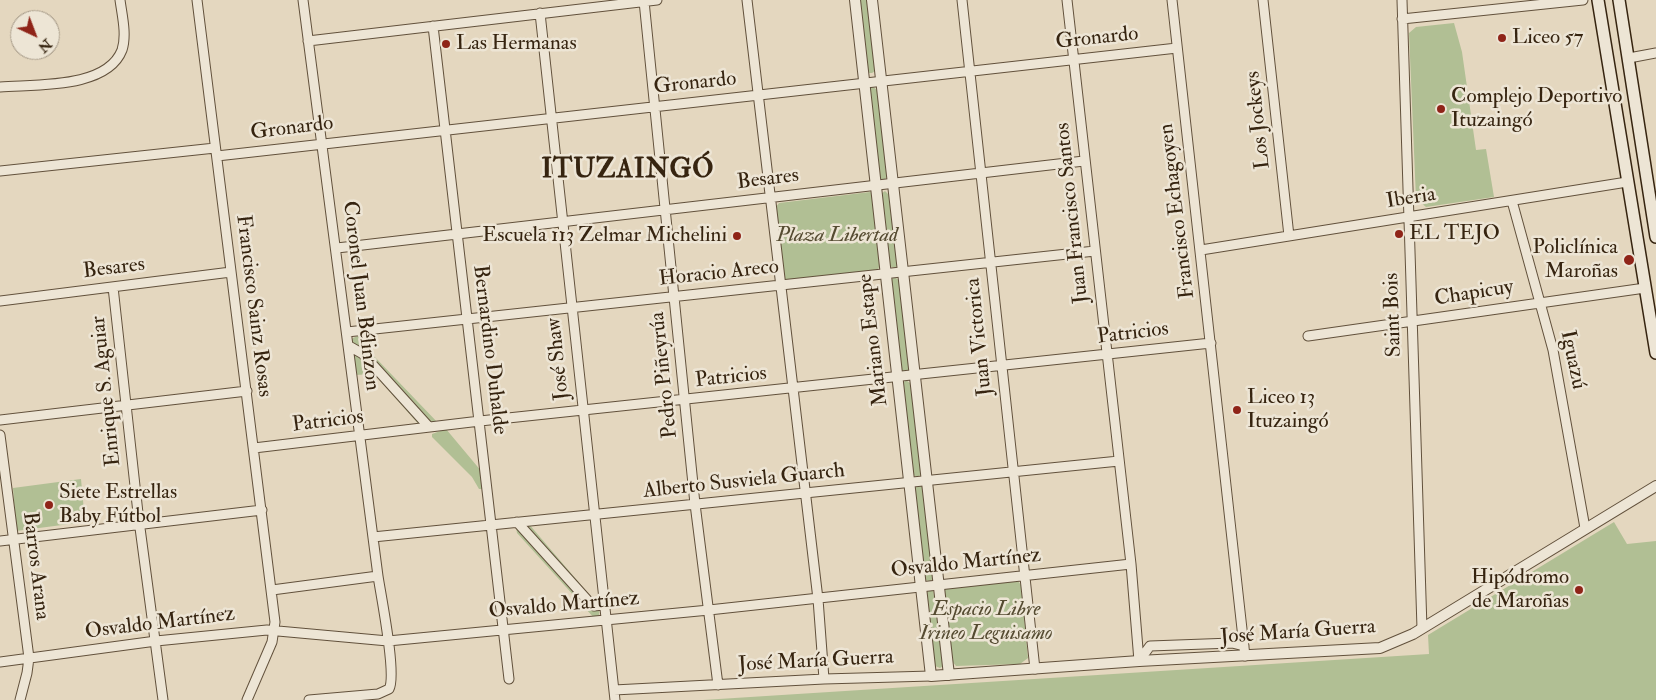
<!DOCTYPE html>
<meta charset="utf-8">
<style>
body{margin:0}
#map{position:relative;width:1656px;height:700px;overflow:hidden;background:#e4d7bf;font-family:"IM FELL Double Pica",serif}
canvas{display:block}
.north{position:absolute;left:10px;top:10px;width:50px;height:50px;box-sizing:border-box;background:#ede5d5;border:1px solid #a49886;border-radius:50%;rotate:137deg;font-size:14px;font-weight:700;line-height:20px;text-align:center;color:#362410}
.north::after{content:'';display:block;margin:auto;width:18px;height:22px;background:#8f2418;clip-path:polygon(50% 0,100% 100%,50% 72%,0 100%)}
</style>
<div id="map">
<canvas width="1656" height="700"></canvas>
<div class="north">N</div>
</div>
<script>
const g = document.querySelector('canvas').getContext('2d');
g.lineJoin = 'round';
function fillPath(path, color) { g.fillStyle = color; g.fill(path, 'evenodd'); }
function strokePath(path, color, width, dash) { g.strokeStyle = color; g.lineWidth = width; g.lineCap = dash ? 'butt' : 'round'; g.setLineDash(dash || []); g.stroke(path); }
function drawText(font, color, halo, rows, align = 'center') {
  g.font = font + ' "IM FELL Double Pica",serif'; g.lineWidth = 5; g.setLineDash([]); g.textBaseline = 'middle'; g.strokeStyle = halo; g.fillStyle = color; for (const [text, x, y, turn = 0] of rows) {
    g.save(); g.translate(x, y); g.rotate((+turn || 0) * Math.PI / 180); g.textAlign = isNaN(turn) ? turn : align; if (halo) g.strokeText(text, 0, 0); g.fillText(text, 0, 0); g.restore();
  }
}
fillPath(new Path2D(`
 M859,0H867L875,71L872,73H868Z
 M1454,23L1462,52L1476,150L1486,149L1494,197L1426,207L1416,199L1409,33L1416,27Z
 M872,86L877,90L887,177L884,180L879,178L869,90Z
 M885,191L889,195L898,265L895,268L889,266L881,194Z
 M870,192L872,193L880,265L877,271L787,281L785,279L776,207L779,203Z
 M894,277L899,280L909,371L901,372L891,280Z
 M362,334L371,353L439,424L421,427L374,374L355,375L351,341L353,338Z
 M906,380L911,384L921,474L918,477L913,475L903,383Z
 M446,429L482,472L483,489H479L472,477L432,437V434Z
 M81,479L85,522L16,531L13,488Z
 M919,485L923,487L933,579L930,581L925,580L915,488Z
 M1614,522L1627,544L1656,541V700H703L1429,654L1428,635Z
 M528,523L594,600L600,599L599,618L595,619L517,533L516,527Z
 M1018,581L1021,585L1028,658L1020,664L956,666L952,661L944,587Z
 M933,589L943,666L940,668L935,666L927,592Z`), '#b1bf94');
const minor = new Path2D(`
 M197,0L275,622L272,642L247,700
 M303,0L378,576C381,596 397,675 389,689L378,694L309,700
 M747,0L818,599L824,679
 M962,0L1035,669
 M1067,0L1131,564L1139,661
 M1172,0L1245,656
 M1263,0L1289,236
 M1402,0L1422,628
 M644,1L695,504L718,685
 M540,13L615,700
 M1402,19L1583,0
 M433,26L509,679
 M308,41L657,0
 M1629,58L1656,53
 M0,87C35,84 107,89 122,50C127,35 122,15 120,0
 M217,156L1177,48
 M0,171L215,148
 M1512,201L1553,350L1585,528
 M337,248L1084,161
 M1201,250L1627,182
 M113,287L138,513L163,700
 M0,301L231,272
 M347,332L1095,251
 M1308,336L1645,288
 M349,346L363,354L429,427
 M0,420L247,391
 M0,435L29,658L27,673L20,700
 M254,448L480,421L1211,343
 M517,522L590,603L594,606L603,605
 M373,537L1119,461
 M0,541L262,510
 M272,590L378,576
 M1139,661L1150,646L1232,643L1244,646
 M0,662L156,641L267,630L388,641L709,610L1131,564
 M614,690L824,679L931,676`);
const tertiary = new Path2D(`
 M855,0L931,676L1139,661L1380,648L1413,634L1656,486
 M872,0L949,675`);
const secondary = new Path2D(`
 M1598,0L1656,353
 M1619,0L1656,237`);
strokePath(minor, '#62513c', 11);
strokePath(tertiary, '#62513c', 12);
strokePath(secondary, '#362410', 14);
strokePath(minor, '#ede5d5', 9);
strokePath(tertiary, '#ede5d5', 10);
strokePath(secondary, '#ede5d5', 11);
for (const [x, y, r, color] of [
 [1502,38,5,"#8f2418"],
 [446,44,5,"#8f2418"],
 [1441,109,5,"#8f2418"],
 [1399,234,5,"#8f2418"],
 [737,236,5,"#8f2418"],
 [1629,260,6,"#8f2418"],
 [1237,410,5,"#8f2418"],
 [49,505,5,"#8f2418"],
 [1579,590,5,"#8f2418"]
]) { const dot = new Path2D(); dot.arc(x, y, r, 0, 2 * Math.PI); g.fillStyle = color; g.fill(dot); strokePath(dot, '#ede5d5', 2); }
drawText('21px', '#362410', '#ede5d5', [
 ["Liceo 57",1512,38],
 ["Las Hermanas",456,44],
 ["Complejo Deportivo",1451,97],
 ["Ituzaingó",1451,121],
 ["EL TEJO",1409,234],
 ["Escuela 113 Zelmar Michelini",727,236,"right"],
 ["Policlínica",1618,248,"right"],
 ["Maroñas",1618,272,"right"],
 ["Liceo 13",1247,398],
 ["Ituzaingó",1247,422],
 ["Siete Estrellas",59,493],
 ["Baby Fútbol",59,517],
 ["Hipódromo",1569,578,"right"],
 ["de Maroñas",1569,602,"right"]
], 'left');
drawText('21px', '#362410', '#ede5d5', [
 ["Gronardo",1097,39,-6],
 ["Gronardo",695,84,-6],
 ["Los Jockeys",1259,120,-96],
 ["Gronardo",292,129,-7],
 ["Besares",768,180,-7],
 ["Iberia",1411,199,-9],
 ["Francisco Echagoyen",1178,211,-97],
 ["Juan Francisco Santos",1073,213,-96],
 ["Besares",114,269,-7],
 ["Horacio Areco",719,274,-6],
 ["Chapicuy",1474,294,-9],
 ["Coronel Juan Bélinzon",360,296,83],
 ["Francisco Sainz Rosas",253,306,83],
 ["Saint Bois",1394,315,-92],
 ["Patricios",1133,334,-7],
 ["Juan Victorica",980,337,-96],
 ["Mariano Estape",874,340,-97],
 ["Bernardino Duhalde",489,350,83],
 ["José Shaw",559,359,-96],
 ["Iguazú",1572,360,78],
 ["Pedro Piñeyrúa",665,375,-96],
 ["Patricios",731,378,-6],
 ["Enrique S. Aguiar",107,391,-96],
 ["Patricios",328,422,-7],
 ["Alberto Susviela Guarch",744,482,-6],
 ["Osvaldo Martínez",966,564,-6],
 ["Barros Arana",35,566,83],
 ["Osvaldo Martínez",564,606,-5],
 ["Osvaldo Martínez",160,624,-7],
 ["José María Guerra",1298,633,-4],
 ["José María Guerra",816,662,-3]
]);
drawText('italic 21px', '#554b31', '#ede5d5', [
 ["Plaza Libertad",837,236],
 ["Espacio Libre",986,610],
 ["Irineo Leguisamo",986,634]
]);
g.letterSpacing = '1px';
drawText('bold 26px', '#362410', '#ede5d5', [
 ["ITUZAINGÓ",628,171]
]);
g.letterSpacing = '0px';
</script>
